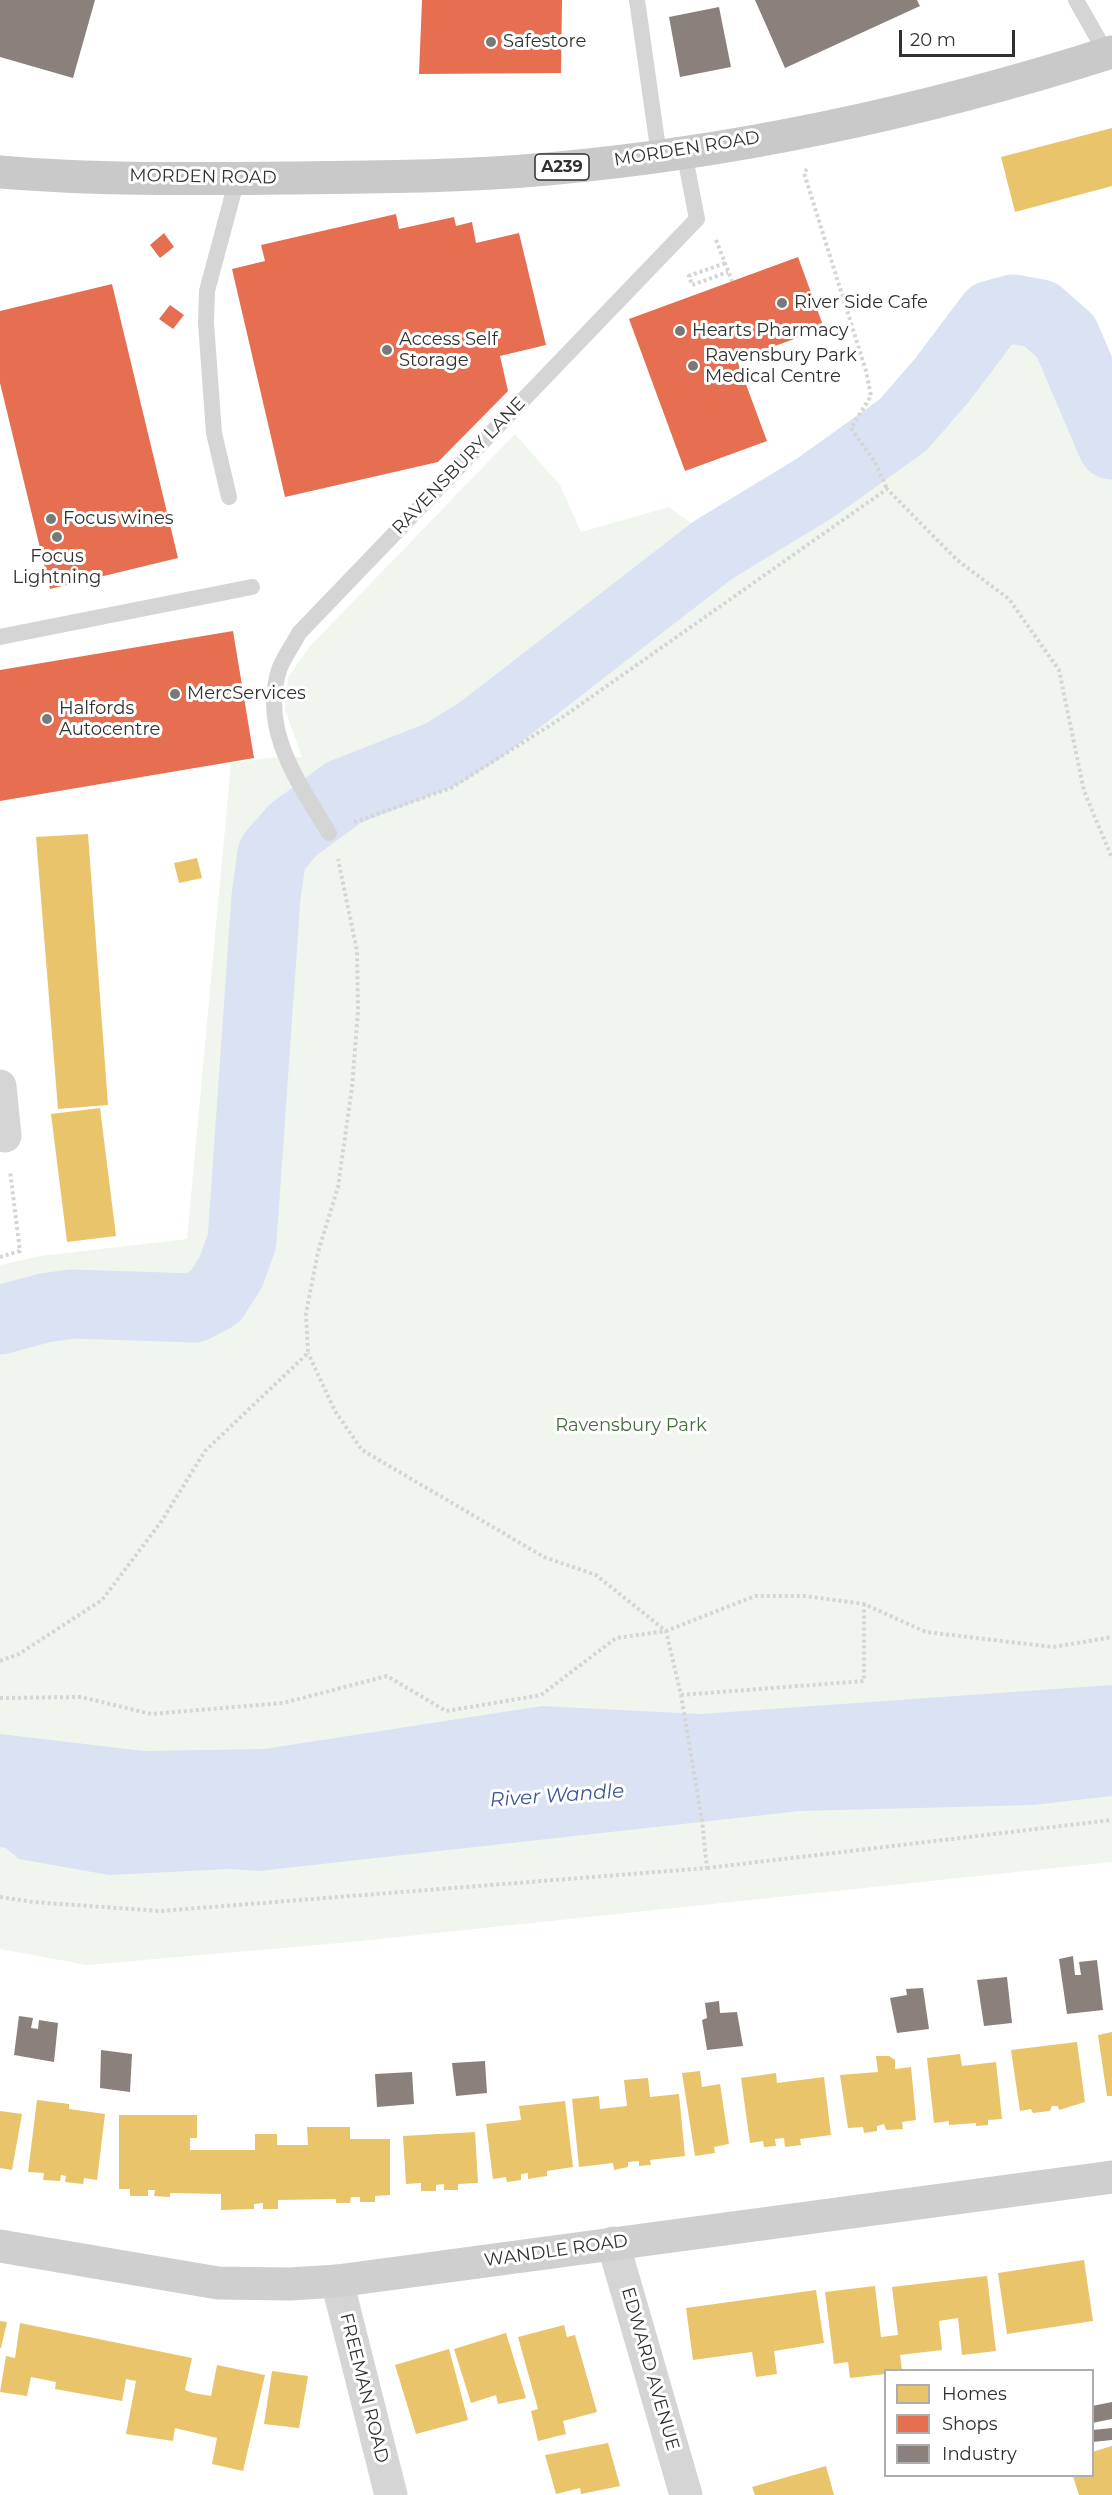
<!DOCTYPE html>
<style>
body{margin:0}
#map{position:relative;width:1112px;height:2495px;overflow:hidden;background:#fff;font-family:Montserrat,sans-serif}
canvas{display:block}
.legend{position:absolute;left:884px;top:2369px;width:210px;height:108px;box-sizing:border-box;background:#fff;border:2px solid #adadad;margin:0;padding:8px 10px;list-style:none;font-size:18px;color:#313131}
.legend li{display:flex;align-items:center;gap:12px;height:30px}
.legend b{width:30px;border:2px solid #adadad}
.scale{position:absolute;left:899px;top:30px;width:116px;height:27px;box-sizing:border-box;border:3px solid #313131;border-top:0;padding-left:8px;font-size:18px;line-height:21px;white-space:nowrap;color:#313131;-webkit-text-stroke:4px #fff;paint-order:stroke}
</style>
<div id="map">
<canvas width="1112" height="2495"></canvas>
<ul class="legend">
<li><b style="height:16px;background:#e9c46a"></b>Homes</li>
<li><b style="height:16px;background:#e76f51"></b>Shops</li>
<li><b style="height:16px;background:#8a817c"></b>Industry</li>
</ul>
<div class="scale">20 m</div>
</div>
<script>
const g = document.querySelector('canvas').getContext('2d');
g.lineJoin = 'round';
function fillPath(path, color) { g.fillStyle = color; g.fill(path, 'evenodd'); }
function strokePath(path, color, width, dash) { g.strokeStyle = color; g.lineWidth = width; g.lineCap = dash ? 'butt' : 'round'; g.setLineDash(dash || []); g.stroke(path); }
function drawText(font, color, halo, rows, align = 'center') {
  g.font = font + ' Montserrat,sans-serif'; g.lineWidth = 6; g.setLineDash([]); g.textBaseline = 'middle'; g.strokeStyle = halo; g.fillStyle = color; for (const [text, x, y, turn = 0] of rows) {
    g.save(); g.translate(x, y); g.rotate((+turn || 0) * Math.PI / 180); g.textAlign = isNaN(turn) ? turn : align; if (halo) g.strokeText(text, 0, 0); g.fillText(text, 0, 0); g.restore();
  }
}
fillPath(new Path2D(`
 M1050,288L1090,362L1112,417V1862L351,1942L87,1965L0,1949V1265L40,1256L187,1239L231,763L268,758L302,757L285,710L288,677L310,646L515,434L560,485L581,532L669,507L709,536L808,479L897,415L983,305L1011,295Z`), '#f0f6ed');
fillPath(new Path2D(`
 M1112,1685V1796L1033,1805L800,1811L259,1871L230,1869L109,1875L19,1859L6,1848L0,1847V1734L144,1751L264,1749L542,1706L700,1714Z`), '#dbe2f3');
fillPath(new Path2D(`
 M1112,128V186L1015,212L1001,157Z
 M88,834L108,1105L58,1109L36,837Z
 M197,858L202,878L179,883L174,863Z
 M100,1108L116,1236L67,1242L51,1114Z
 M1112,2032V2096H1107L1098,2035Z
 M1077,2042L1085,2102L1059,2110L1058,2106H1052L1050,2111L1033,2113L1031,2109L1020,2111L1011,2050Z
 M960,2054L962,2066L996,2062L1002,2119L988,2120V2125L976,2126V2123L949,2125V2121L934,2123L927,2058Z
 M876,2056H889L895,2060V2069L911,2067L916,2120L902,2122L903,2129L886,2130L884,2124L877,2126V2131L864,2133L863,2127L848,2128L840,2075L878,2072Z
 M700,2071L702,2087L720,2084L729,2144L714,2147L715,2153L695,2156L682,2073Z
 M776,2073L777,2083L824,2077L831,2135L800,2139L801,2145L785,2147L784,2138L775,2139L776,2146L764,2147L763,2141L750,2143L741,2078Z
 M648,2078L650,2097L679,2094L685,2156L650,2160L651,2165L639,2166V2161L628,2162V2167L614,2170L613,2163L579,2167L572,2099L599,2096L600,2109L627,2106L624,2080Z
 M37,2100L69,2104V2109L105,2114L97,2180L84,2178L83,2184L65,2182L66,2176L61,2175L60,2181L43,2180L44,2173L28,2172Z
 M565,2101L573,2167L547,2171V2176L528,2179V2173L521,2174V2180L507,2182L506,2177L493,2179L486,2124L521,2120L519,2106Z
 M0,2111L22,2114L12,2170L0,2168Z
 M119,2115H197V2138H190V2150H255V2134H277V2145H308L307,2127H350V2139H390V2195L375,2196V2202H360V2197H351L350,2203H336V2199L278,2200V2209H263V2203L254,2204V2209L221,2210V2194L170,2193V2197L154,2196L155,2190H148V2196H130V2189H119Z
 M475,2132L478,2183L458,2184V2190H444V2184L436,2185V2191H421V2183L406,2184L403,2136Z
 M1084,2260L1093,2321L1007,2334L998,2273Z
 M987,2276L996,2351L962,2355L958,2318L939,2321L942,2350L900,2355L902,2370H885V2374L850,2378L848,2362L834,2364L825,2292L875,2286L881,2337L898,2335L892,2287Z
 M816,2290L824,2343L774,2351L777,2374L756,2377L752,2352L693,2360L686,2308Z
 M0,2321L7,2322L1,2348H0Z
 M20,2323L192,2358L185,2390L193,2393L211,2396L217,2365L265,2375L243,2471L212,2464L217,2438L175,2428L173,2441L126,2434L136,2381L126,2379L122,2401L55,2389L56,2382L31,2377L27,2396L0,2392L6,2356L15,2358Z
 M564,2325L567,2337L575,2335L597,2412L563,2421L566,2434L538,2441L531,2411L538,2409L518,2337Z
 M506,2333L526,2398L498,2404L496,2395L471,2403L454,2349Z
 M449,2349L468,2420L416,2434L395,2365Z
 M272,2371L308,2376L299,2428L264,2424Z
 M608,2443L620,2486L581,2494L580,2488L556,2494L545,2455Z
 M1112,2446V2495H1079L1073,2476H1092V2452Z
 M826,2466L834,2495H755L752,2487Z`), '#e9c46a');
fillPath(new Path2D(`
 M422,0H562L561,73L419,74Z
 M396,214L399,229L454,217L456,226L472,222L476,243L519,233L546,345L500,356L508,391L438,462L285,497L232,269L265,261L261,245Z
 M164,233L174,247L160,258L150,245Z
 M798,257L824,328L737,360L767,441L685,471L629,319Z
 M112,284L178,558L50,589L0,383V311Z
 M170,305L184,315L173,329L159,319Z
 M233,631L254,758L0,801V670Z`), '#e76f51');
fillPath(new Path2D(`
 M0,0H95L73,78L0,57Z
 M755,0H917L920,6L785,68Z
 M719,7L731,67L680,77L669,17Z
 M1073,1956L1075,1975H1081L1079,1962L1097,1960L1103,2010L1067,2014L1059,1959Z
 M1007,1977L1012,2023L984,2026L977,1980Z
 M923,1988L929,2029L897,2033L890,1998L907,1995L906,1989Z
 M719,2001L720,2013L737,2012L743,2046L707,2050L702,2020L707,2018L705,2003Z
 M19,2016L33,2018L31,2028L38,2029L39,2020L58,2023L54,2062L14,2055Z
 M101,2050L132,2054L130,2092L100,2088Z
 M485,2061L487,2093L456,2096L452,2063Z
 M412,2072L414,2104L377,2107L375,2074Z
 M1112,2402V2419L1092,2423V2406Z
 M1112,2428V2440L1092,2442V2430Z`), '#8a817c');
strokePath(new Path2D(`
 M0,1320L44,1308L72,1304L194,1308L215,1297L231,1272L242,1241L266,897L272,854L293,830L343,793L442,754L479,731L713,550L815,488L903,425L942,380L991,315L1013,309L1040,314L1066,337L1112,445`), '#dbe2f3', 69);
strokePath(new Path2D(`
 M807,169L804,173L866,371L871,396L851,428L875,462L887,489
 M716,240L732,281
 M725,263L689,276L692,285L728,272
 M354,822L451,788L560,719L887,489L957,560L1009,599L1059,670L1084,791L1112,858
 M0,1257L20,1251L10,1171
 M0,1661L19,1654L102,1600L161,1522L205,1451L308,1353L306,1313L318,1252L338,1187L352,1087L358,1011L357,951L338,859
 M681,1695L864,1681V1604
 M0,1698L81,1697L151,1714L283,1703L387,1676L446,1711L541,1695L616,1638L666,1631L755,1596H805L864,1604L926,1632L1053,1647L1112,1637
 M707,1868L1112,1820
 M0,1897L33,1902L160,1911L707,1868L702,1821L681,1695L666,1631L596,1575L544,1557L362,1450L335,1411L308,1353`), '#d5d5d5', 4, [3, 3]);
strokePath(new Path2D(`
 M637,0L659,155
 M1076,0L1106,53
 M229,497L214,433L206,323L207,291L237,179
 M0,637L252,587
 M329,833C299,783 260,731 279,670C283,658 293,645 299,633L697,219L684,152`), '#d5d5d5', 16);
strokePath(new Path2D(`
 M0,1086L5,1136
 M613,2243L686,2495
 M337,2281L391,2495`), '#d5d5d5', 33);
strokePath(new Path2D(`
 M0,2246L218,2283L290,2284L337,2281L1112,2177`), '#cfcfcf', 33);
strokePath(new Path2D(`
 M0,172C93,180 189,179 283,178C371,177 460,177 548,169C739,152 930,110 1112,52`), '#c9c9c9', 33);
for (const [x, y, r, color] of [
 [491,42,6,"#797979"],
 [782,303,6,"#797979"],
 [680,331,6,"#797979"],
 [387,350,6,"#797979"],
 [693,366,6,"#797979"],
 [51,519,6,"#797979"],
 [57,537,6,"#797979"],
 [175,694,6,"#797979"],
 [47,719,6,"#797979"]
]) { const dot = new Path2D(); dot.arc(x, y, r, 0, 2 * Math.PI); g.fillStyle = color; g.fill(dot); strokePath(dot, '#fff', 2); }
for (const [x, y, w] of [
 [562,167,54]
]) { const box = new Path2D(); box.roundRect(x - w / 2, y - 13, w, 26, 4.5); g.fillStyle = '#fff'; g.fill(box); strokePath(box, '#313131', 1.5); }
drawText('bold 16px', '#313131', null, [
 ["A239",562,167]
]);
drawText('18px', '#313131', '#fff', [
 ["Safestore",503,42],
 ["River Side Cafe",794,303],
 ["Hearts Pharmacy",692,331],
 ["Access Self",399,340],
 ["Storage",399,361],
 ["Ravensbury Park",705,356],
 ["Medical Centre",705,377],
 ["Focus wines",63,519],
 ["Focus",57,557,"center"],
 ["Lightning",57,578,"center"],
 ["MercServices",187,694],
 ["Halfords",59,709],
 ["Autocentre",59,730]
], 'left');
drawText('18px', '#313131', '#fff', [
 ["MORDEN ROAD",687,149,-9],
 ["MORDEN ROAD",203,177,1],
 ["RAVENSBURY LANE",459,466,-46],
 ["WANDLE ROAD",556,2251,-8],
 ["EDWARD AVENUE",650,2369,74],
 ["FREEMAN ROAD",364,2388,76]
]);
drawText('18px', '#446f3c', '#fff', [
 ["Ravensbury Park",631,1426]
]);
drawText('italic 20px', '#3c5697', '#fff', [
 ["River Wandle",557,1796,-4]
]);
</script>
